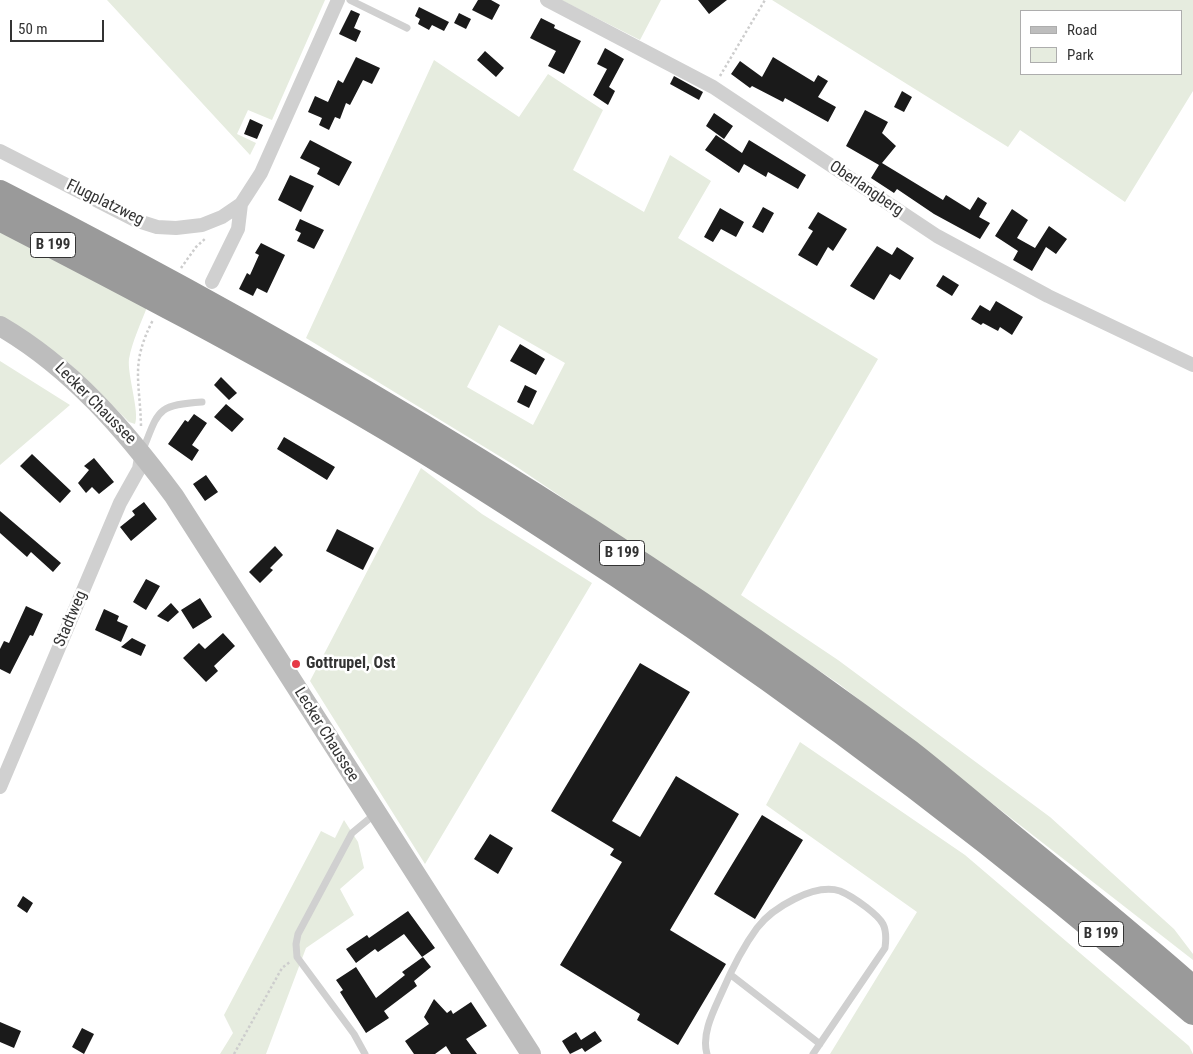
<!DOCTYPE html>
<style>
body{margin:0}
#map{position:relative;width:1193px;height:1054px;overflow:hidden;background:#fff;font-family:"Roboto Condensed",sans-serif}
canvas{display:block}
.legend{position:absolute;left:1020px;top:10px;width:162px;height:65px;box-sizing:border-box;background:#fff;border:1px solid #adadad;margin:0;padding:6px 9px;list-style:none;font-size:15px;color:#333}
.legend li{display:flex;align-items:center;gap:10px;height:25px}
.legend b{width:25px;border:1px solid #adadad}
.scale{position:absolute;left:10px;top:20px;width:94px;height:22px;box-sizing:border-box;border:2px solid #333;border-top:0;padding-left:6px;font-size:15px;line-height:18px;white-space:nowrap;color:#333;-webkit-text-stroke:4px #fff;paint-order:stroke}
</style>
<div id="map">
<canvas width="1193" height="1054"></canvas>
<ul class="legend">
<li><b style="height:6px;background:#bdbdbd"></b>Road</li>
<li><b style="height:14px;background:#e6ecdf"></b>Park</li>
</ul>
<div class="scale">50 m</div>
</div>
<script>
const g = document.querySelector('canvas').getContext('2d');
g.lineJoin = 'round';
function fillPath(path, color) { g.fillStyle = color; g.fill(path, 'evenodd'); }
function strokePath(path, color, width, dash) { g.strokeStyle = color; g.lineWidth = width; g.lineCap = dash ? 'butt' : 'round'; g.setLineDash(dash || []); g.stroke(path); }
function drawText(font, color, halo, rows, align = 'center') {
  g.font = font + ' "Roboto Condensed",sans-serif'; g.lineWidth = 5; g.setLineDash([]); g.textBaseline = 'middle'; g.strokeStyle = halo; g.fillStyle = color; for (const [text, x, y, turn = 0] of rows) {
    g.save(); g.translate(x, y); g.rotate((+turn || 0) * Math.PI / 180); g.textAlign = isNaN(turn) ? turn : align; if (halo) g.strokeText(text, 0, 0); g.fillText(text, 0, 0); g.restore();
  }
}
fillPath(new Path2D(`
 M107,0H325L272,120L248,110L237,134L256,143L250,155Z
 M561,0H661L640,40Z
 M772,0H1193V91L1125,202L1020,130L1008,147ZM1022,11H1182V74H1022Z
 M434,60L519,117L548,74L603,110L573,170L644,212L670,155L711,181L678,238L878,359L741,595L838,660L1050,817L1174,929L1193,954V960L839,684L514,465L306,338ZM499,325L565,363L533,425L467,387Z
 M0,232L147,307C141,323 132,342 129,359C127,374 140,413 135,424L129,422L69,363L0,316Z
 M0,361L70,405L0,465Z
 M421,468L482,514L592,583L425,864L310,681Z
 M800,742L965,855L1189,1046L1193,1054H830L917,912L766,805Z
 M344,820L358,842L364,868L340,889L354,915L306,948L266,1054H220L233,1033L224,1015L321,831L335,838Z`), '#e6ecdf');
fillPath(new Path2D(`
 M478,0H491L500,5L492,20L472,10Z
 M698,0H727L709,14Z
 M419,7L449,22L444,31L432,25L429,30L418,24L420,19L415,16Z
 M351,10L360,14L354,28L361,31L356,42L339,34Z
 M459,13L471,19L466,29L454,23Z
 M541,18L555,25L554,28L581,41L564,74L548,66L556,51L530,38Z
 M605,48L624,59L609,87L615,91L608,105L593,95L607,69L597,64Z
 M485,51L504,68L496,77L477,60Z
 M356,57L380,68L372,84L363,80L350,105L346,103L340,119L335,117L329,130L319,125L322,118L308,112L315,96L328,102L338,80L343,83Z
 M773,57L814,82L818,75L828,81L818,97L836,107L828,122L785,98L783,102L752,86L750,88L731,74L740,61L762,77Z
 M674,76L703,92L699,100L670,84Z
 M902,91L912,97L904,112L894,107Z
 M865,110L888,122L882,133L896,146L882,163L943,200L946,195L970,210L978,197L987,203L979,217L990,223L980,239L934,214L897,189L894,193L871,178L879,165L846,146Z
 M714,113L733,126L724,139L706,126Z
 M250,119L263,125L257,139L244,134Z
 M716,135L742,153L749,140L806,175L798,189L768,172L766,177L744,164L739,173L705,150Z
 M310,140L352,162L339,186L317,174L320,168L300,158Z
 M290,175L314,186L301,212L278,200Z
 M763,207L774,213L763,233L752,227Z
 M720,208L744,222L736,237L721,229L713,242L704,237Z
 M1012,209L1028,220L1017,238L1035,248L1049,226L1067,239L1056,254L1046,247L1032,271L1013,260L1018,251L995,236Z
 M818,212L847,229L833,251L828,247L817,266L798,255L813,231L808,228Z
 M300,219L324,230L314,249L297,241L301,233L295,230Z
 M261,243L285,255L267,293L257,288L253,296L239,289L247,273L250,275L259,255L255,253Z
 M877,246L892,255L897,247L914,258L900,280L890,274L874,300L850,286Z
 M943,275L959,285L952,296L936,286Z
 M996,301L1023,317L1012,335L1000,327L998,331L983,323L981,325L971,319L980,305L990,311Z
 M520,344L545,359L536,375L510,361Z
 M221,377L237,393L229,400L214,385Z
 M525,385L537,391L529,408L517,402Z
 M226,404L244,419L232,432L214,417Z
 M194,414L207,423L192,445L199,450L192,461L168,444L185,420L188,422Z
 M284,437L335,467L327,480L277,449Z
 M32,454L71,491L60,503L20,466Z
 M94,458L114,482L99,494L92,487L86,493L78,483L89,470L84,466Z
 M206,475L218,492L205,501L193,484Z
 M144,502L157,519L131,541L120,527L135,515L132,511Z
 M0,511L61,563L53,572L31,552L27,557L0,533Z
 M337,529L374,548L363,570L326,551Z
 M275,546L283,555L270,568L273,570L260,583L249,572Z
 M146,579L160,586L146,610L133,602Z
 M200,598L212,617L193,629L181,610Z
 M171,603L179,612L168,622L157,616Z
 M26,606L43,614L33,636L30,635L10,674L0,669V649L4,641L9,643Z
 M104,609L119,616L117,621L128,626L121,642L95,630Z
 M223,633L235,646L214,666L218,671L206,682L183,658L199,643L205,649Z
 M132,638L146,645L141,656L121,647Z
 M640,663L690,692L612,821L640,837L676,776L739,814L670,930L726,964L678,1045L637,1020L640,1014L560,965L622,862L610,855L614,849L551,811Z
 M762,815L803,840L755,919L714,894Z
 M490,834L513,848L498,874L474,859Z
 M23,896L33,903L27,913L17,906Z
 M408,911L435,948L422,957L404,934L378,952L375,949L356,963L346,949L367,935L369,938Z
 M423,957L431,967L414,981L417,986L384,1011L389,1018L366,1033L340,992L343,990L336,980L356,967L376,998L405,975L402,972Z
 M434,999L447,1013L451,1010L453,1014L471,1002L487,1026L466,1039L477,1054H451L446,1046L435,1054H414L405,1041L429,1024L424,1017Z
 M0,1022L21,1031L14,1048L0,1042Z
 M82,1028L94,1034L84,1054L72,1047Z
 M595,1031L602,1041L585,1052L582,1048L570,1054L562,1041L576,1032L581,1040Z`), '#1a1a1a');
strokePath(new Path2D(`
 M720,76L765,0
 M181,268L196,247L206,238
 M141,426C140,381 130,364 153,320
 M234,1054L282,968L290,962`), '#cdcdcd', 2.5, [2.5, 2.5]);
strokePath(new Path2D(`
 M350,0L407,28
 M142,452C159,411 155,405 202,402
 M731,975L820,1044
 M365,1054L354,1034L297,957L296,944L298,934L352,833L375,814
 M707,1054C701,1034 714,1010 722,992C731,971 743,947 757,928C772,908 814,883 840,891C850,895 858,901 866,907C883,920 888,926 885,948L813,1054`), '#d0d0d0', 7);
strokePath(new Path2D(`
 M547,0L713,87L937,236L1048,296L1193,365
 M0,151L135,220L157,227L176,228L202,225L222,217L241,204L261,173L338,0
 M212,282L238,229L241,204
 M0,787L120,503L139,469L142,452`), '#d0d0d0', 14);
strokePath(new Path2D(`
 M0,326C72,368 125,430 174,496L531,1054`), '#bdbdbd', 20);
strokePath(new Path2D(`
 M0,193C318,355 623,539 910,753C942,778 973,805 1005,831C1068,883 1132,935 1193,989
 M0,218C126,283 252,349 375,421C457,469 538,522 618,575C819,709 1011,854 1193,1012`), '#9a9a9a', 26);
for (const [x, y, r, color] of [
 [296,664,5,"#e63946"]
]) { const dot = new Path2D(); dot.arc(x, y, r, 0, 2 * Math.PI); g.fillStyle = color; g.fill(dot); strokePath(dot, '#fff', 2); }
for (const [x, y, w] of [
 [53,245,45],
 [622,553,45],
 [1101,934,45]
]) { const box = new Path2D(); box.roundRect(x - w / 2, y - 12.5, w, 25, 4); g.fillStyle = '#fff'; g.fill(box); strokePath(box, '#333', 1); }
drawText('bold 15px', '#333', null, [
 ["B 199",53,245],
 ["B 199",622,553],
 ["B 199",1101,934]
]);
drawText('16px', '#333', '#fff', [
 ["Oberlangberg",866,189,34],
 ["Flugplatzweg",105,203,26],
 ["Lecker Chaussee",95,404,45],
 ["Stadtweg",71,619,-67],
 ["Lecker Chaussee",326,735,58]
]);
drawText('bold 16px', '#333', '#fff', [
 ["Gottrupel, Ost",306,664]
], 'left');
</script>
